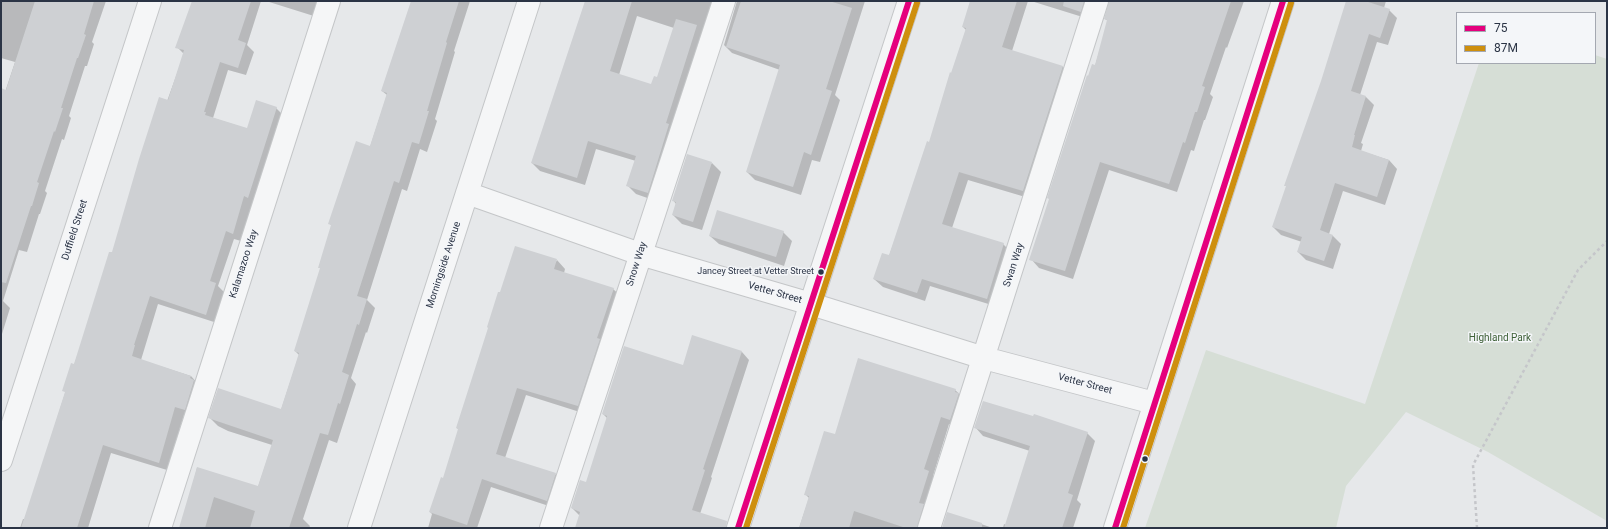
<!DOCTYPE html>
<style>
body{margin:0}
#map{position:relative;width:1608px;height:529px;overflow:hidden;background:#e6e8ea;font-family:Roboto,sans-serif}
canvas{display:block}
.frame{position:absolute;inset:0;border:2px solid #2b3445;pointer-events:none}
.legend{position:absolute;left:1456px;top:12px;width:140px;height:52px;box-sizing:border-box;background:#f4f6f9;border:1px solid #a4a8b1;margin:0;padding:5px 7px;list-style:none;font-size:12px;color:#2b3445}
.legend li{display:flex;align-items:center;gap:8px;height:20px}
.legend b{width:20px;border:1px solid #a4a8b1}
</style>
<div id="map">
<canvas width="1608" height="529"></canvas>
<div class="frame"></div>
<ul class="legend">
<li><b style="height:5px;background:#e5007d"></b>75</li>
<li><b style="height:5px;background:#ce8f0e"></b>87M</li>
</ul>
</div>
<script>
const g = document.querySelector('canvas').getContext('2d');
g.lineJoin = 'round';
function fillPath(path, color) { g.fillStyle = color; g.fill(path, 'evenodd'); }
function strokePath(path, color, width, dash) { g.strokeStyle = color; g.lineWidth = width; g.lineCap = dash ? 'butt' : 'round'; g.setLineDash(dash || []); g.stroke(path); }
function drawText(font, color, halo, rows, align = 'center') {
  g.font = font + ' Roboto,sans-serif'; g.lineWidth = 3; g.setLineDash([]); g.textBaseline = 'middle'; g.strokeStyle = halo; g.fillStyle = color; for (const [text, x, y, turn = 0] of rows) {
    g.save(); g.translate(x, y); g.rotate((+turn || 0) * Math.PI / 180); g.textAlign = isNaN(turn) ? turn : align; if (halo) g.strokeText(text, 0, 0); g.fillText(text, 0, 0); g.restore();
  }
}
fillPath(new Path2D(`
 M1595,55L1607,59V521L1488,452L1406,412L1346,486L1336,528H1145L1206,350L1365,404L1479,63H1595Z`), '#d6ded6');
fillPath(new Path2D(`
 M1,1H106L92,42L94,44L87,66H85L69,116L71,118L64,140L62,139L45,191L47,193L40,214H39L27,252L19,250L3,301L10,308L2,334L1,104L15,62L1,58Z
 M193,1H261L247,45L254,52L246,75L228,70L213,118L248,129L276,108L284,116L256,205L252,204L241,241L234,239L218,286L224,292L214,322L158,304L141,360L191,376L199,385L193,418L184,415L167,470L111,453L88,528H20L23,519H25L74,365L112,254L184,54L177,47Z
 M266,1H323L317,17Z
 M412,1H470L454,51L455,52L435,119L437,121L427,152L420,149L407,191L402,189L367,300L375,308L367,333L366,332L351,378L356,384L337,443L329,440L303,519L310,526L309,528H182L197,468L258,487L272,445L228,431L218,426L210,418L281,410L299,355L295,351L321,269L319,267L332,226L329,223L370,147L387,95L382,91Z
 M590,1H723L656,201L636,194L628,186L636,161L596,149L585,185L540,171L532,163ZM637,16L674,28L658,78L652,85L619,75Z
 M737,1H865L835,95L840,100L820,162L812,160L801,195L755,180L747,172L780,70L732,53L724,45Z
 M974,1H1028L1012,51L1063,67L1071,75L1032,199L968,180L952,228L1003,244L1011,252L995,306L930,286L925,301L883,287L874,279L889,256L930,143L966,30L963,27Z
 M1031,1H1096L1089,19Z
 M1110,1H1244L1227,48L1226,47L1210,94L1213,97L1205,120H1204L1194,151L1191,150L1177,192L1109,170L1073,279L1039,268L1031,259L1088,77L1095,66L1108,21L1105,19Z
 M1347,1H1386L1384,8L1389,10L1397,18L1388,45L1377,42L1360,95L1366,97L1374,105L1361,143L1363,144L1361,151L1389,160L1397,169L1385,205L1343,191L1329,234L1333,236L1341,244L1333,269L1306,260L1298,252L1302,242L1281,235L1273,227L1287,187L1285,185L1322,81Z
 M712,163L721,172L702,230L682,224L673,215L676,204L673,200Z
 M783,232L792,241L784,266L719,244L710,236Z
 M557,260L565,269L564,273L613,289L622,297L586,414L526,395L505,458L555,474L564,482L555,508L491,487L477,528H428L432,514L430,512L444,479L459,430L457,428Z
 M742,352L749,360L711,477L712,478L699,517V528H576L580,516L572,508L587,483L607,418L603,414L683,366Z
 M955,390L963,397L958,427L949,424L933,476L937,480L926,528H799L809,498L806,495L835,435Z
 M975,427L1087,433L1095,441L1077,500L1081,504L1073,528H1003L1004,524L1006,525L1030,451L983,436Z
 M948,513L993,528H943Z`), '#0003');
fillPath(new Path2D(`
 M35,1H94L84,34L86,35L78,58H77L61,108H63L55,132L54,131L37,182L39,183L32,206H31L6,283L1,282V88L6,90Z
 M192,1H251L238,40L246,43L238,68L220,62L204,112H206L205,115L247,128L256,100L277,107L248,198L244,196L233,234L226,231L210,281L216,283L206,315L150,296L134,345H135L132,356L191,376L190,378L194,380L185,410L175,407L159,463L103,445L77,528H21L65,392L62,391L71,363L74,364L109,252H112L139,159L159,97L168,100L184,50L175,48Z
 M411,1H459L446,42L447,43L427,111H429L419,144L412,142L399,183L394,181L357,296L367,299L359,325L357,324L342,372L349,375L340,404L338,403L328,435L320,433L289,528H250L255,511L214,497L205,528H179L197,467L258,486L273,440L208,418L218,388L281,409L299,353L294,351L320,268H318L331,225L328,224L356,141L370,146L387,93L381,91Z
 M585,1H632L610,71L651,84L654,76L657,77L676,19L697,25L666,123L669,124L648,193L626,186L636,156L588,141L577,178L531,163Z
 M741,1H829L852,8L826,89L832,91L811,155L804,152L793,187L746,172L780,65L726,47Z
 M970,1H1017L1002,47L1063,66L1023,191L959,172L942,224L1004,243L987,299L922,279L917,293L873,279L882,253L889,255L927,141L929,142L950,72L951,73L966,28L962,27Z
 M1064,1H1084L1081,12L1063,6Z
 M1109,1H1231L1202,86L1205,87L1197,112H1195L1185,143L1183,142L1169,184L1100,162L1065,271L1029,260L1049,199L1047,198L1087,75L1088,76L1092,64L1095,65L1107,20L1104,19Z
 M1346,1H1365L1390,9L1380,38L1369,34L1351,91L1366,96L1354,135H1355L1352,147L1389,160L1377,197L1335,183L1320,230L1333,235L1324,261L1297,252L1302,237L1272,227L1286,186H1284L1321,81Z
 M687,154L712,162L693,222L672,215L676,202L672,201Z
 M717,210L784,231L776,257L709,236Z
 M515,246L557,259L554,269L614,288L597,338L600,339L578,406L517,388L496,454L556,473L547,501L482,479L467,525L429,512L441,477L443,478L458,429L456,428L488,328L487,327L498,292H500Z
 M692,335L742,351L703,469L705,470L692,510L727,521L726,528H575L580,512L571,508L580,480L586,482L607,416L602,414L624,346L683,365Z
 M858,358L956,389L955,392L959,393L950,420L941,417L924,469L929,471L919,503L924,504L917,528H906L854,511L849,528H799L809,496L804,495L824,431L835,434Z
 M983,401L1033,416L1034,414L1088,432L1068,493L1073,495L1062,528H1004L1030,446L974,428Z
 M947,512L982,523V528H942Z`), '#ced0d3');
const minor = new Path2D(`
 M467,193L640,254L811,304L984,358L1154,403
 M1,460L150,1
 M160,528L329,1
 M359,528L529,1
 M551,528L724,1
 M738,528L909,1
 M929,528L1097,1
 M1115,528L1283,1`);
strokePath(minor, '#c4c6c8', 24);
strokePath(new Path2D(`
 M1477,528L1473,465L1578,270L1607,241`), '#c5c6ca', 2.5, [3, 3]);
strokePath(minor, '#f5f6f7', 22);
strokePath(new Path2D(`
 M738,528L909,1
 M1115,528L1283,1`), '#e5007d', 6);
strokePath(new Path2D(`
 M746,528L917,3
 M1123,528L1291,3`), '#ce8f0e', 6);
for (const [x, y, r, color] of [
 [821,272,3.5,"#2b3445"],
 [1145,459,3.5,"#2b3445"]
]) { const dot = new Path2D(); dot.arc(x, y, r, 0, 2 * Math.PI); g.fillStyle = color; g.fill(dot); strokePath(dot, '#f4f6f9', 1.5); }
drawText('9px', '#2b3445', '#f4f6f9', [
 ["Jancey Street at Vetter Street",814,272]
], 'right');
drawText('10px', '#2b3445', '#f4f6f9', [
 ["Duffield Street",75,230,-72],
 ["Kalamazoo Way",244,264,-72],
 ["Snow Way",637,264,-72],
 ["Morningside Avenue",444,265,-72],
 ["Swan Way",1014,265,-72],
 ["Vetter Street",775,293,16],
 ["Vetter Street",1085,384,15]
]);
drawText('10px', '#3f6138', '#f4f6f9', [
 ["Highland Park",1500,338]
]);
</script>
